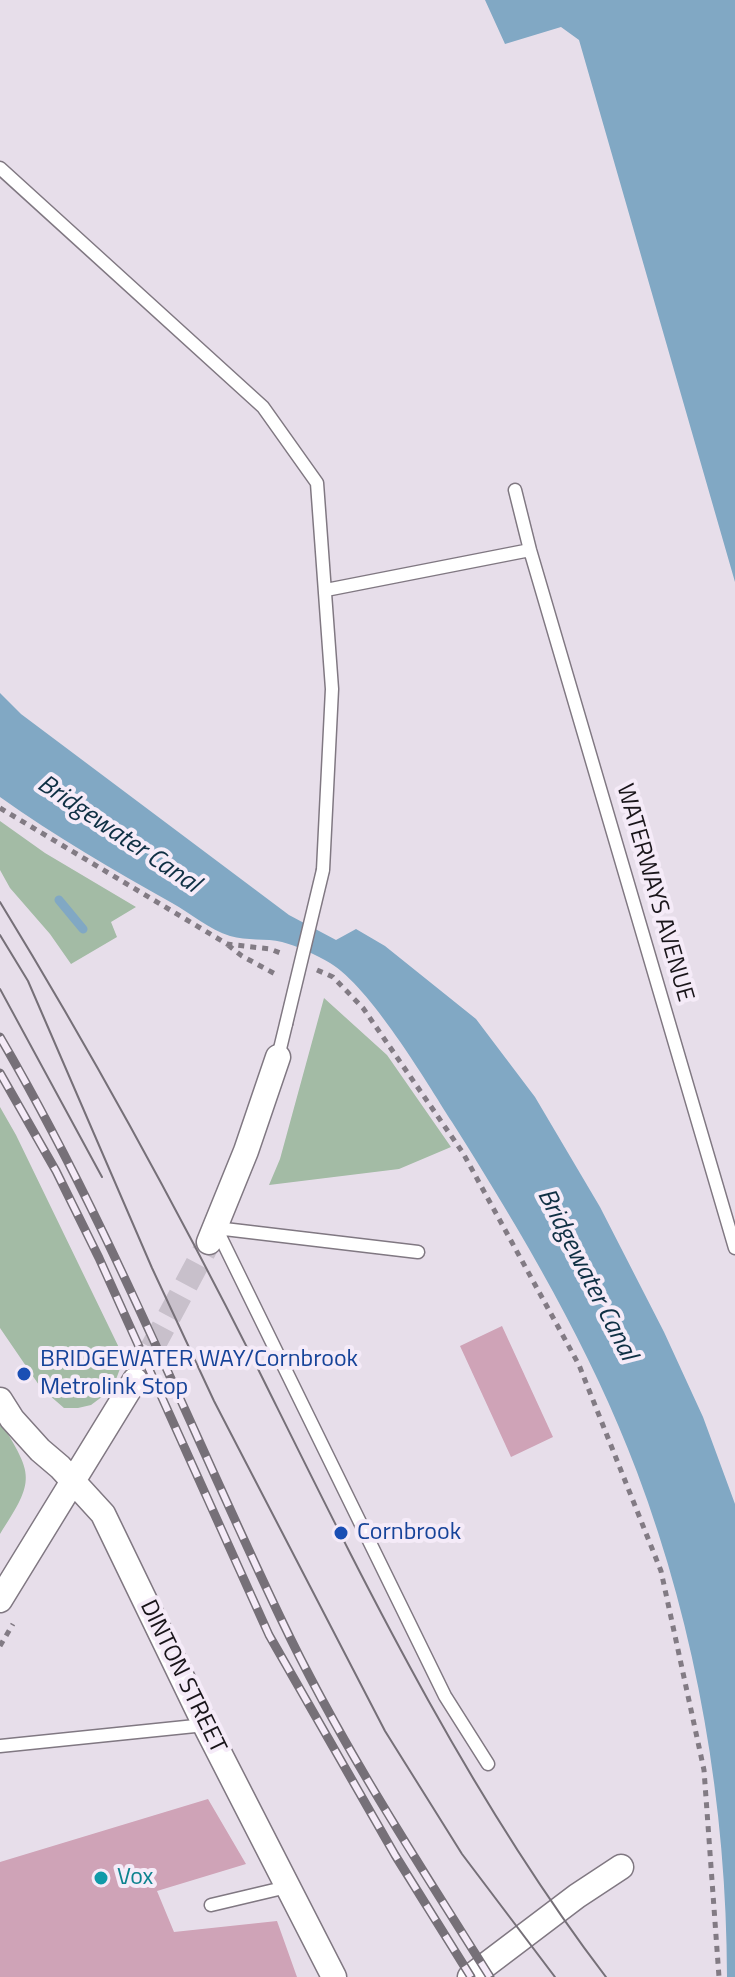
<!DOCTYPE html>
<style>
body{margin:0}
canvas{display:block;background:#e7deea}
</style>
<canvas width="735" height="1977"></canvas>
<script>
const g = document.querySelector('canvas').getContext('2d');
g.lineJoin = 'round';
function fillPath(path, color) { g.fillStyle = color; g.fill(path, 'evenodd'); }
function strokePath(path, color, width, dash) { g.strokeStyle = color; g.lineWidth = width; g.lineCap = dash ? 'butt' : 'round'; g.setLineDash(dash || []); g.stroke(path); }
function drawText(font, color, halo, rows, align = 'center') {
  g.font = font + ' "Titillium Web",sans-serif'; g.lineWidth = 8; g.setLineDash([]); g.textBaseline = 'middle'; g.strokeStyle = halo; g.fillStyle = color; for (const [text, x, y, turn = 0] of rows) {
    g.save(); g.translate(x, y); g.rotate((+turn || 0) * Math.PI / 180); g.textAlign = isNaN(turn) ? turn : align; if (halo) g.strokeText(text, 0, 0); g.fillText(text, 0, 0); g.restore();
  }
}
fillPath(new Path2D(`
 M0,821L45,853L136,907L111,922L117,937L71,964L50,934L10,888L0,870Z
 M324,998L387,1055L451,1147L399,1169L269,1185L280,1159Z
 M0,1107L16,1135L124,1358L115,1382L107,1393L91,1405L78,1408H64L41,1388L0,1328Z
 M0,1421C33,1475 36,1479 0,1534Z`), '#a3bba5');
fillPath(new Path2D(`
 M485,0H735V582L579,40L561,27L505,44Z
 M0,693L21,714L289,915L336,940L356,929L385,946L476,1019L535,1097L600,1207L664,1332L703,1417L735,1504V1977H727C727,1807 697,1631 637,1472C591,1349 522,1233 452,1122C426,1081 370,987 330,963C317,955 297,946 282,942C266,938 247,941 230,936C210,930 190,913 172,903C113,870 55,836 0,797Z`), '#81a8c4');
strokePath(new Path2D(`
 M59,900L83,929`), '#81a8c4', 9);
fillPath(new Path2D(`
 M502,1326L553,1437L511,1457L460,1346Z
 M208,1799L246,1864L157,1891L174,1932L277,1921L297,1977H0V1862Z`), '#cfa3b7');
strokePath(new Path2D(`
 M135,1380L209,1242`), '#c8c0cb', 24, [24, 12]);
const lane = new Path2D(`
 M0,168L263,407L317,483L332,689L323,870
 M515,490L530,550L735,1248
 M326,590L530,550
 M278,1057L286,1024
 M216,1228L445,1696L488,1764
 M216,1228L418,1252
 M0,1746L205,1725
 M211,1905L287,1887`);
const street = new Path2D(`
 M209,1242L246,1151L278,1057
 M0,1400L12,1419L40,1450L60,1467L103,1514L205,1725L334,1977
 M0,1600L135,1380
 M470,1977L577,1896L621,1867`);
strokePath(lane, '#807882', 15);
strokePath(street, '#807882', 27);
strokePath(new Path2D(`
 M0,808L227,944L270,949L283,954
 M228,945L242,956L277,975
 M317,970L333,977L363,1008L463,1153L579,1365L661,1571L704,1770L719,1977
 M0,1646L13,1624`), '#827b84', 5, [6, 6]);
strokePath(lane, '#fff', 12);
strokePath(street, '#fff', 24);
strokePath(new Path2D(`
 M0,902C93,1054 178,1210 258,1369C361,1576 465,1792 606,1977
 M0,935L28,981L152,1268L214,1401L385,1731L462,1854L555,1977
 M0,989L102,1177`), '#767078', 2);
const rail = new Path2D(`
 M0,1037C109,1224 189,1426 282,1621C341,1745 417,1861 490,1977
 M0,1073L56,1171L99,1258L269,1635L395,1855L471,1977`);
strokePath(rail, '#767078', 9);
strokePath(rail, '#f5ebf8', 6, [18]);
const laneBridge = new Path2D(`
 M286,1024L323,870`);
strokePath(laneBridge, '#807882', 15, []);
strokePath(laneBridge, '#fff', 12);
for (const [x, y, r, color] of [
 [24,1374,8,"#1a4fb4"],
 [341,1533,8,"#1a4fb4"],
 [101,1878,8,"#0f9aa8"]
]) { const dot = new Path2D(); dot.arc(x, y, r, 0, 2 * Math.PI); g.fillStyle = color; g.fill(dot); strokePath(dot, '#f5ebf8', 3); }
drawText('24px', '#19151a', '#f5ebf8', [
 ["WATERWAYS AVENUE",654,893,74],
 ["DINTON STREET",182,1677,64]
]);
drawText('24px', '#164399', '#f5ebf8', [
 ["BRIDGEWATER WAY/Cornbrook",40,1360],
 ["Metrolink Stop",40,1388],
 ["Cornbrook",357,1533]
], 'left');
drawText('24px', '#0d838f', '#f5ebf8', [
 ["Vox",117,1878]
], 'left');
drawText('italic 26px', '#0f3044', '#f5ebf8', [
 ["Bridgewater Canal",118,835,34],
 ["Bridgewater Canal",586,1275,63]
]);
</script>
